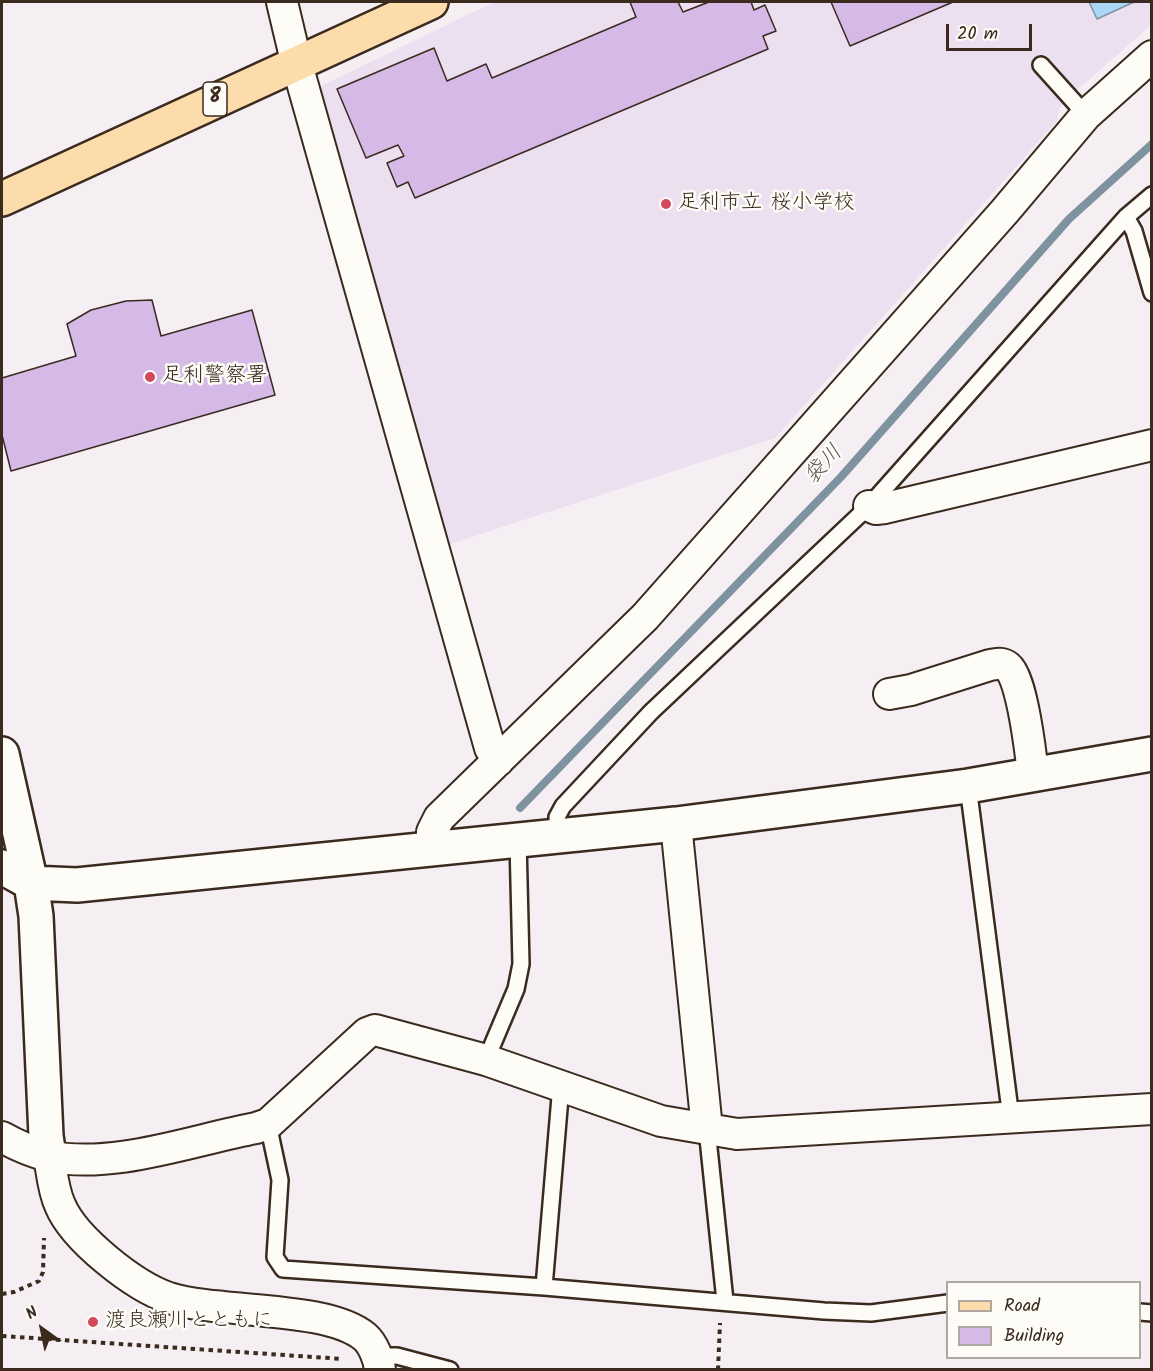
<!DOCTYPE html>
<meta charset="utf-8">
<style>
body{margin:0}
#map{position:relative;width:1153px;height:1371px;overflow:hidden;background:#f5eff4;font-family:Kalam,sans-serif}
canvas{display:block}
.frame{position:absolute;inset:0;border:3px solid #3b2a1e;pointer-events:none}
.legend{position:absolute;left:946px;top:1281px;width:195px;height:78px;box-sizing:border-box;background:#fdfcf7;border:2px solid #afa8a0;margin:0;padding:8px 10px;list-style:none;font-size:18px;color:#3b2a1e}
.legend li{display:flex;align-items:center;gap:12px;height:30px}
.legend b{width:30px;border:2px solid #afa8a0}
.north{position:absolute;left:12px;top:1299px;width:60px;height:60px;-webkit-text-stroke:4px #fdfcf7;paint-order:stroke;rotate:327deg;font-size:16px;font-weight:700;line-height:24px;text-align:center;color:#3b2a1e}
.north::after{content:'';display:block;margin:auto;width:21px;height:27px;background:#3b2a1e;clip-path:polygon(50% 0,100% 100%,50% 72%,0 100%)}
.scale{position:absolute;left:946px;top:24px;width:86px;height:27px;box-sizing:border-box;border:3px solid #3b2a1e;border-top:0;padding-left:8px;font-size:18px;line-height:21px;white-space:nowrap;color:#3b2a1e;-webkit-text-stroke:4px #fdfcf7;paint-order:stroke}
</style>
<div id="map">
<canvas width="1153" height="1371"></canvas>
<div class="frame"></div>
<ul class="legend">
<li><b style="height:8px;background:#fddcac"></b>Road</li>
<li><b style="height:16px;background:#d5b9e7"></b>Building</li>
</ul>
<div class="north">N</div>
<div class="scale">20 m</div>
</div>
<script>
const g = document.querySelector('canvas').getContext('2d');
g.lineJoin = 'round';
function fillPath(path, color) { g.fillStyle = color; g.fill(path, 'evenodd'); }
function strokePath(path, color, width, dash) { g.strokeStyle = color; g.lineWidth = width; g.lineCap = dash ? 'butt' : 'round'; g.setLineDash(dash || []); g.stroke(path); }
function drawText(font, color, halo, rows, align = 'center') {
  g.font = font + ' Kalam,"Klee One",sans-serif'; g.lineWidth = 5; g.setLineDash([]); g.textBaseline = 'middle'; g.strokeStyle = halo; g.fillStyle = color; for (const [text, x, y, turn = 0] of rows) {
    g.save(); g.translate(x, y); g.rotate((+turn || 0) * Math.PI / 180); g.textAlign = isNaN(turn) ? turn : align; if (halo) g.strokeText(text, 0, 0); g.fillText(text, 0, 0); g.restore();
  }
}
fillPath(new Path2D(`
 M494,2H1151V25L1068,98L1059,109L1057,121L775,438L450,544L317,93L323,85Z`), '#ebdff0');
const water = new Path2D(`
 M1089,2H1134L1097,19Z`);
fillPath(water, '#abd7f7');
strokePath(water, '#7e92a0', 1.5);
strokePath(new Path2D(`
 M520,808L841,477L1069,219L1152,144`), '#7e92a0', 8);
const building = new Path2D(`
 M630,2H678L683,12L709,2H751L754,10L765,5L776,31L763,36L768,49L415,198L408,182L397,187L387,163L404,156L398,145L366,158L337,89L434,48L447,81L486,64L492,78L636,17Z
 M831,2H953L850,46Z
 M152,300L161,336L252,310L275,395L11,471L2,435V378L76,356L67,324L91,310L126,301Z`);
fillPath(building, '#d5b9e7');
strokePath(building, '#3b2a1e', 1.5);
const lane = new Path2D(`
 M1041,65L1086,115
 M1126,217L1134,231L1152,293
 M968,786L1011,1118
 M558,836L557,817L563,806L651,712L869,506L1126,217L1152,195
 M486,1060L516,989L521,964L518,841
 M268,1124L280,1180L275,1257L283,1269L544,1287L824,1311L871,1313L948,1303
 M707,1129L725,1301
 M544,1287L561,1085
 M1140,1312L1152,1313
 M376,1356H397L450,1370`);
const street = new Path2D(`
 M282,2L296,61L490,748L498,761
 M869,506L876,509L885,508L1152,445
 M889,694L911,690L990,665C997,664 1002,662 1008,667C1022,678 1031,755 1033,775
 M676,824L707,1129
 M432,848V832L439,818L645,617L1005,211L1086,115L1152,56
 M2,1137C16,1145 33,1152 48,1156C113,1170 192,1140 256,1128L268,1124L367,1033L375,1030L486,1060L661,1121L737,1134L1152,1109
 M49,1156C52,1172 53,1190 60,1205C74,1239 134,1286 169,1298C220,1314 327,1305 365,1337C373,1344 379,1359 380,1370`);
const secondary = new Path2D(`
 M2,754L31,883L36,916L46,1136L49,1156
 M2,867L31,883L77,885L676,824L968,786L1152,754`);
const primary = new Path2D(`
 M2,199L431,2`);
strokePath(lane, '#3b2a1e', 20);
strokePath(street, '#3b2a1e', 34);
strokePath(secondary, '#3b2a1e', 38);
strokePath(primary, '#3b2a1e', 38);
strokePath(new Path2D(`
 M2,1294L14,1292L39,1281L43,1272L44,1238
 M2,1336L343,1359
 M718,1370L720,1323`), '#3b2a1e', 4, [4.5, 4.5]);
strokePath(lane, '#fdfcf7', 15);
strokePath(street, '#fdfcf7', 30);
strokePath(secondary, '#fdfcf7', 33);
strokePath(primary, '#fddcac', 33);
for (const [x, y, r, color] of [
 [666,204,6,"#d1495b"],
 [150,377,6,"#d1495b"],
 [93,1322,6,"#d1495b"]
]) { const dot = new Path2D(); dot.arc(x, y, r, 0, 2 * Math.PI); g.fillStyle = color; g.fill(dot); strokePath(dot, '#fdfcf7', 2); }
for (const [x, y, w] of [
 [215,99,24]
]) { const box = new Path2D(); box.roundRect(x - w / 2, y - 17, w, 34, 4.5); g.fillStyle = '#fdfcf7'; g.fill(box); strokePath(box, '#3b2a1e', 1.5); }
drawText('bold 20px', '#3b2a1e', null, [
 ["8",215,99]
]);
drawText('21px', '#3b2a1e', '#fdfcf7', [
 ["足利市立 桜小学校",678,204],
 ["足利警察署",162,377],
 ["渡良瀬川とともに",105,1322]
], 'left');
drawText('italic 22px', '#575554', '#fdfcf7', [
 ["袋川",825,466,-47]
]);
</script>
